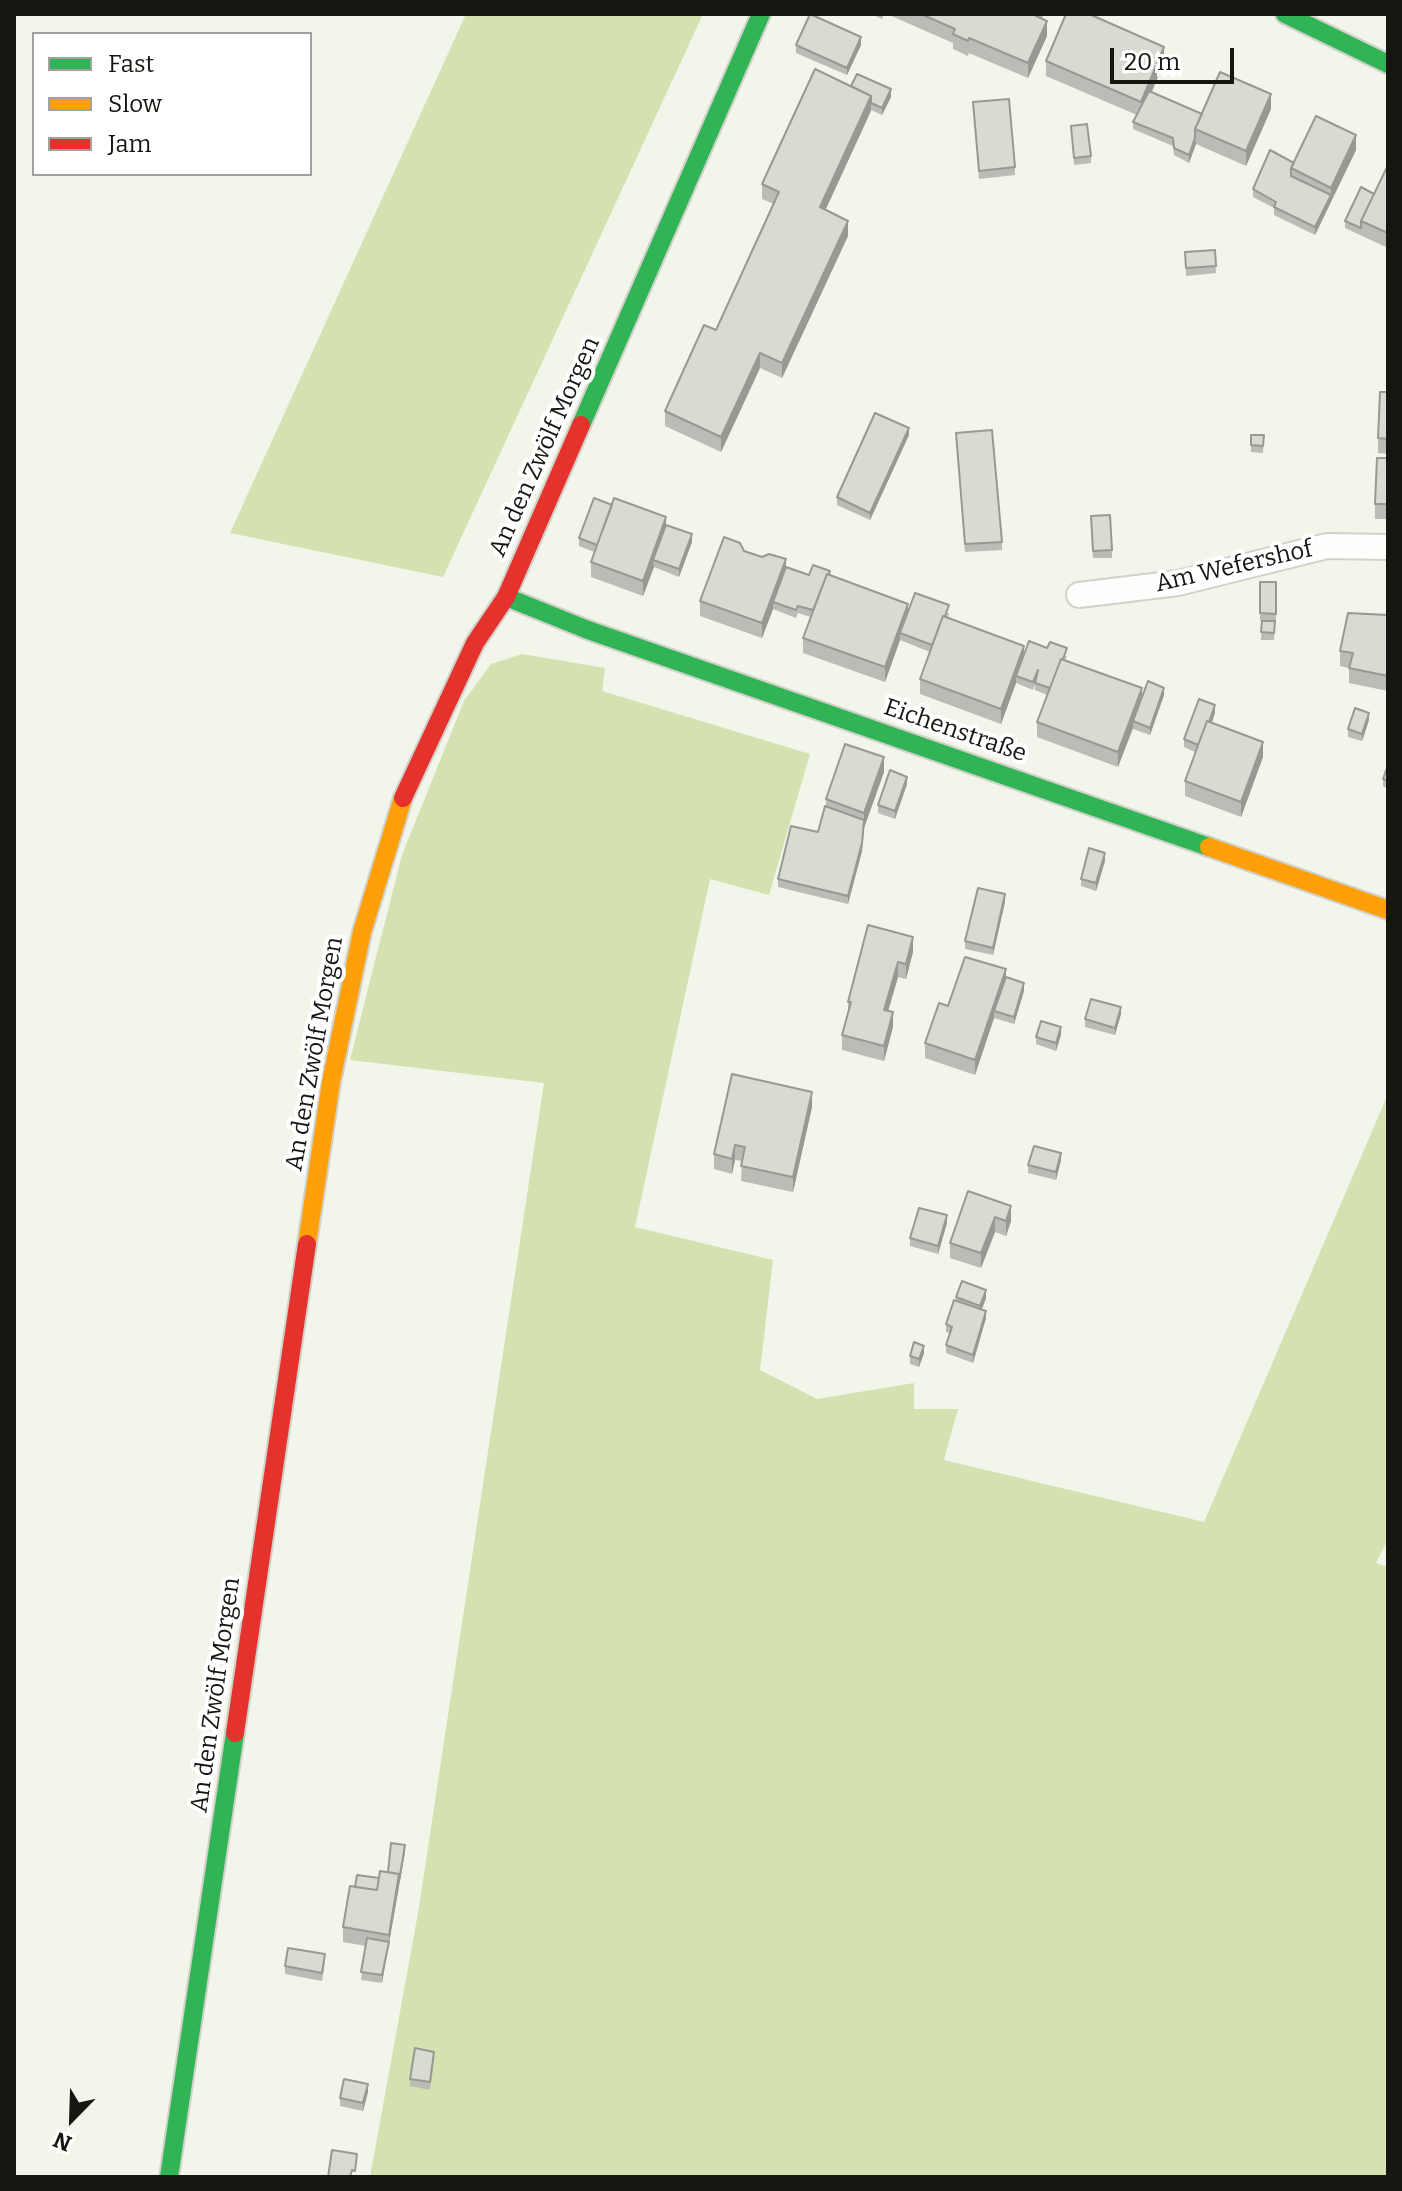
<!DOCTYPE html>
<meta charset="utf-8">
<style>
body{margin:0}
#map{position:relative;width:1402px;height:2191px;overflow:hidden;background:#f2f5ea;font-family:Bitter,serif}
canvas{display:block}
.frame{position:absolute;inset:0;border:16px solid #14160f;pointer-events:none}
.legend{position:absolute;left:32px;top:32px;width:280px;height:144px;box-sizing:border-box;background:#fff;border:2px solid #a1a29f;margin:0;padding:10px 14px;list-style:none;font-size:24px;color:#14160f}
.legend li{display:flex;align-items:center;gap:16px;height:40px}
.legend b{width:40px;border:2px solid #a1a29f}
.north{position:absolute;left:32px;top:2079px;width:80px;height:80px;-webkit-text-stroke:6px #fff;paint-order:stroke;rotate:203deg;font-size:22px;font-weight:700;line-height:32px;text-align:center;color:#14160f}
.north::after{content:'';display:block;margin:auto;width:28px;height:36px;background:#14160f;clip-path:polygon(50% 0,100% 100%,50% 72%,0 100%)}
.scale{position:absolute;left:1110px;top:48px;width:124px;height:36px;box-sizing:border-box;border:4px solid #14160f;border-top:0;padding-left:10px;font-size:24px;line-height:28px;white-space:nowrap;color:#14160f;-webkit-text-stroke:6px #fff;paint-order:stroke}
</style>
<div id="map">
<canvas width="1402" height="2191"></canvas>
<div class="frame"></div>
<ul class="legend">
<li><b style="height:10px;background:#30b455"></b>Fast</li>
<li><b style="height:10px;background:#ff9f0a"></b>Slow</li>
<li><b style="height:10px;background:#e5322d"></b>Jam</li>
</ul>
<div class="north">N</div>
<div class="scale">20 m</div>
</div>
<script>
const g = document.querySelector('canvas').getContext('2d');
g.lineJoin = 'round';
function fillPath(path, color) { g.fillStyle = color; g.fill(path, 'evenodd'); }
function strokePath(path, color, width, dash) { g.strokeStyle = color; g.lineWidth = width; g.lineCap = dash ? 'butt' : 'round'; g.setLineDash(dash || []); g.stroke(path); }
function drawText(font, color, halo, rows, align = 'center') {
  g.font = font + ' Bitter,serif'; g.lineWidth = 8; g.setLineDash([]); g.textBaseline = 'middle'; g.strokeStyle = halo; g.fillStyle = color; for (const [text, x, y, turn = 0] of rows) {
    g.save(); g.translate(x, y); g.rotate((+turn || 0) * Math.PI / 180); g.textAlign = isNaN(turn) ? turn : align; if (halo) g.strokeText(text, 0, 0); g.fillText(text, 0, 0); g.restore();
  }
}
fillPath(new Path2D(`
 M466,14H703L443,577L230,533Z
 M522,654L605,668L602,691L810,754L769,895L710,879L635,1227L773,1260L760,1370L817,1399L914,1383V1409H958L944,1460L1204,1522L1388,1094V1539L1376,1563L1388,1567V2177H370L418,1913L544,1083L350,1060L402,855L464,701L491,664Z`), '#d4e1b1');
const lane = new Path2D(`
 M1079,595L1178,583L1327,546L1388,547`);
const fast = new Path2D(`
 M1285,14L1388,64
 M581,425L761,14
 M506,597L588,630L1209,847
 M169,2177L235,1733`);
const slow = new Path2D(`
 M1209,847L1388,910
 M307,1244L331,1082L362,932L403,798`);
const jam = new Path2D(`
 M403,798L475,643L506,597L581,425
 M235,1733L307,1244`);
strokePath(lane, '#d0d2ca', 28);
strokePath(fast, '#d0d2ca', 22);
strokePath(slow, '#d0d2ca', 22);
strokePath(jam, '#d0d2ca', 22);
strokePath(lane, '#fdfefc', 24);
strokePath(fast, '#30b455', 18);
strokePath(slow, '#ff9f0a', 18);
strokePath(jam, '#e5322d', 18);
fillPath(new Path2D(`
 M871,14H884L882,19Z
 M887,14H1044L1042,18L1047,36L1028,78L969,53L968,56L953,49V43Z
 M796,45H861L847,75L796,53Z
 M1046,61L1164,62L1152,92L1202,114L1271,109L1246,166L1196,144L1189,163L1174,155L1173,146L1133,129V122L1137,115L1046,76Z
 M851,86L891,97L882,115L871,110L825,210L848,236L782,378L760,368L721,452L665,426V411L716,330L774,204L762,199V184Z
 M973,102L1015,167V175L979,179Z
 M1071,126L1091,156V163L1074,165Z
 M1356,150L1315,235L1274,215V208L1253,197V189L1294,163Z
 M1388,165V248L1345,228V221L1374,194Z
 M1215,250L1216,273L1186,276L1185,252Z
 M1388,392V454L1378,453V438Z
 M956,433L1002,542V550L965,552Z
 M909,435L870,520L837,505V497Z
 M1251,435H1264L1263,453L1251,452Z
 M1388,458V519H1375V504Z
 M1091,524L1112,550V558H1093Z
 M666,525L692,542L679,577L654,567L643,596L591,577V562L594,552L579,546V538Z
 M744,551L809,575H830L908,611L949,613L948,617L1024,653L1067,656L1065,660L1142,696L1164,695L1150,735L1133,729V728L1118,767L1037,737V722L1047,695L1035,690V685L1033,690L1016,683L1001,724L920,694V679L930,652L900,640L885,682L803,653V638L811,617L798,613L796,618L773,609L762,638L700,616V601Z
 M1260,582H1276V622H1275L1274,640H1261L1262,621H1260Z
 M1388,615V691L1349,683V668L1340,666V651Z
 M1215,713L1212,723L1263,757L1241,817L1185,796V781L1195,752L1184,747V739Z
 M1369,720L1362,741L1348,737V729Z
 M1388,765V789L1383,786V779Z
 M884,772L864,828L862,851L848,904L778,887V879L818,832L826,806V799Z
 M907,784L895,819L878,813V805Z
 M1105,861L1096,891L1081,886V879Z
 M1005,902L993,955L965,949V941Z
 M913,937V952L906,979L898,977L888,1011L893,1027L884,1061L842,1050V1035L848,1014V1002Z
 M1006,977L1024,991L1014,1024L994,1018L975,1075L925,1058V1043L948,1006Z
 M1121,1014L1115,1035L1085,1027V1019Z
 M1061,1035L1056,1051L1036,1044V1037Z
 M812,1107L793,1192L741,1181L742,1161L735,1160L732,1174L714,1169V1154Z
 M1061,1160L1056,1180L1028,1173V1165Z
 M968,1191L1011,1221L1006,1236L995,1232L981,1268L950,1258V1243Z
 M947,1223L938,1254L910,1246V1238Z
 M956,1297L986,1298L982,1309L986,1318L973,1363L946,1353V1345L950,1333L946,1332V1324L956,1301Z
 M924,1353L919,1367L910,1364V1356Z
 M405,1852L382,1983L361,1980L366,1946L343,1942V1927L355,1887L379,1878L388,1872Z
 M325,1962L322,1981L285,1974V1966Z
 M434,2059L430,2090L410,2086V2079Z
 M368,2092L363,2111L340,2106V2098Z`), '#babcb5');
fillPath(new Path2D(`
 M1047,21V36L1028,78V63Z
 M861,37V45L847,75V68Z
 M1164,47V62L1141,117V102Z
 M891,89V97L882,115V108Z
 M1271,94V109L1246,166V151Z
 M871,96V111L820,222V207Z
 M1356,135V150L1315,235V227L1331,195V188Z
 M1195,138L1196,144L1189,163V155Z
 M848,221V236L782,378V363Z
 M760,353V368L721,452V437Z
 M909,428V435L870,520V513Z
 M666,517V532L653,560L654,567L643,596V581Z
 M692,534V542L679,577V569Z
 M786,559V574L773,602V609L762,638V623Z
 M908,604V619L900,633V640L885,682V667Z
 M1024,646V661L1016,676V683L1001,724V709Z
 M1142,688V703L1133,721V728L1118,767V752Z
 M1164,688V695L1150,735V728Z
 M1215,705V713L1200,754V746Z
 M1369,713V720L1362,741V734Z
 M1263,742V757L1241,817V802Z
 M884,757V772L864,828L862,851L848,904V896L864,820V813Z
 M907,777V784L895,819V811Z
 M1105,853V861L1096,891V883Z
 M1005,894V902L993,955V948Z
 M913,937V952L906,979V964Z
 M898,962V977L884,1025V1010Z
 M1006,969V984L994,1011V1018L975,1075V1060Z
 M1024,983V991L1014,1024V1017Z
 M1121,1007V1014L1115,1035V1028Z
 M893,1012V1027L884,1061V1046Z
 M1061,1027V1035L1056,1051V1043Z
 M812,1092V1107L793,1192V1177Z
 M735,1145V1160L732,1174V1159Z
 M1061,1153V1160L1056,1180V1172Z
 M1011,1206V1221L1006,1236V1221Z
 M947,1215V1223L938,1254V1246Z
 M995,1217V1232L981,1268V1253Z
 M986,1290V1298L980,1314V1306Z
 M986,1311V1318L973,1363V1355Z
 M924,1346V1353L919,1367V1359Z
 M405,1845V1852L382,1983V1975L389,1942V1935L399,1874Z
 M368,2084V2092L363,2111V2103Z`), '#979993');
const building = new Path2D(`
 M810,14L861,37L847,68L796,45Z
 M921,14H1037L1036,16L1047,21L1028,63L969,38L968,41L953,34L955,29Z
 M1066,14H1089L1164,47L1141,102L1046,61Z
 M815,69L871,96L820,207L848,221L782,363L760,353L721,437L665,411L704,325L716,330L779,192L762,184Z
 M1220,72L1271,94L1246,151L1195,129Z
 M857,74L891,89L882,108L871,103V96L851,86Z
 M1149,91L1202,114L1195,129V138L1189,155L1174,148L1173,138L1133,122Z
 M1009,99L1015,167L979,171L973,102Z
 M1316,116L1356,135L1331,188L1291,168Z
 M1087,124L1091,156L1074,158L1071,126Z
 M1270,150L1294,163L1291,168V176L1331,195L1315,227L1274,207L1276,202L1253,189Z
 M1388,165V233L1361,221Z
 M1361,187L1374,194L1361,221V228L1345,221Z
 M1215,250L1216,266L1186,268L1185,252Z
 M1380,392H1388V439L1378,438Z
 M875,413L909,428L870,513L837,497Z
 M992,430L1002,542L965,544L956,433Z
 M1251,435H1264L1263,446L1251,445Z
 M1377,458H1388V504H1375Z
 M594,498L612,505L597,545L579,538Z
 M614,498L666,517L643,581L591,562Z
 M1110,515L1112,550L1093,551L1091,516Z
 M666,525L692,534L679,569L653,560Z
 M724,537L740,543L744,551L762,557L769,554L786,559L762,623L700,601Z
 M813,565L830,571L829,574H827L813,610L798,606L796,610L773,602L786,567L809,575Z
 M827,574L908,604L885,667L803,638Z
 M1260,582H1276V614L1260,613Z
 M915,593L949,605L945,616H943L932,645L900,633Z
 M1348,613L1388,615V676L1349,668L1353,653L1340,651Z
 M943,616L1024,646L1001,709L920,679Z
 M1262,621H1275L1274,633L1261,632Z
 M1029,641L1047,648L1050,642L1067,648L1063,659H1061L1050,688L1035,683L1038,670L1033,682L1016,676Z
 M1061,659L1142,688L1118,752L1037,722Z
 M1148,681L1164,688L1150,728L1133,721Z
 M1199,699L1215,705L1209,722L1207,721L1198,745L1184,739Z
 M1355,708L1369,713L1362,734L1348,729Z
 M1207,721L1263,742L1241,802L1185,781Z
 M845,744L884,757L864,813L826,799Z
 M1388,765V781L1383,779Z
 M890,770L907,777L895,811L878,805Z
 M825,806L864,820L862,843L848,896L778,879L791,826L818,832Z
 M1089,848L1105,853L1096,883L1081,879Z
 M978,888L1005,894L993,948L965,941Z
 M868,925L913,937L906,964L898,962L884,1010L893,1012L884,1046L842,1035L851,1002H848Z
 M965,957L1006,969L975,1060L925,1043L939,1003L948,1006Z
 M1006,977L1024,983L1014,1017L994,1011Z
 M1091,999L1121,1007L1115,1028L1085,1019Z
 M1041,1021L1061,1027L1056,1043L1036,1037Z
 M732,1074L812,1092L793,1177L741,1166L745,1147L735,1145L732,1159L714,1154Z
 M1034,1146L1061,1153L1056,1172L1028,1165Z
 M968,1191L1011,1206L1006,1221L995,1217L981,1253L950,1243Z
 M919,1208L947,1215L938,1246L910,1238Z
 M962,1281L986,1290L980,1306L956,1297Z
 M954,1300L986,1311L973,1355L946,1345L952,1327L946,1324Z
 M914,1342L924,1346L919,1359L910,1356Z
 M391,1843L405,1845L399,1881V1874L388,1872Z
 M380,1871L399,1874L389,1935L343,1927L350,1886L377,1890Z
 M357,1875L379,1878L377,1890L355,1887Z
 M367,1938L389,1942L382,1975L361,1972Z
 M288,1948L325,1954L322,1973L285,1966Z
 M415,2048L434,2052L430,2082L410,2079Z
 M344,2079L368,2084L363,2103L340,2098Z
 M332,2150L357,2154L355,2171L352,2170L350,2177H328Z`);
fillPath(building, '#d8dbd2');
strokePath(building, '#979993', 2);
drawText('24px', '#14160f', '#fff', [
 ["An den Zwölf Morgen",545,447,-66],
 ["Am Wefershof",1234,567,-13],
 ["Eichenstraße",955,731,19],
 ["An den Zwölf Morgen",315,1054,-80],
 ["An den Zwölf Morgen",216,1695,-82]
]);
</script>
